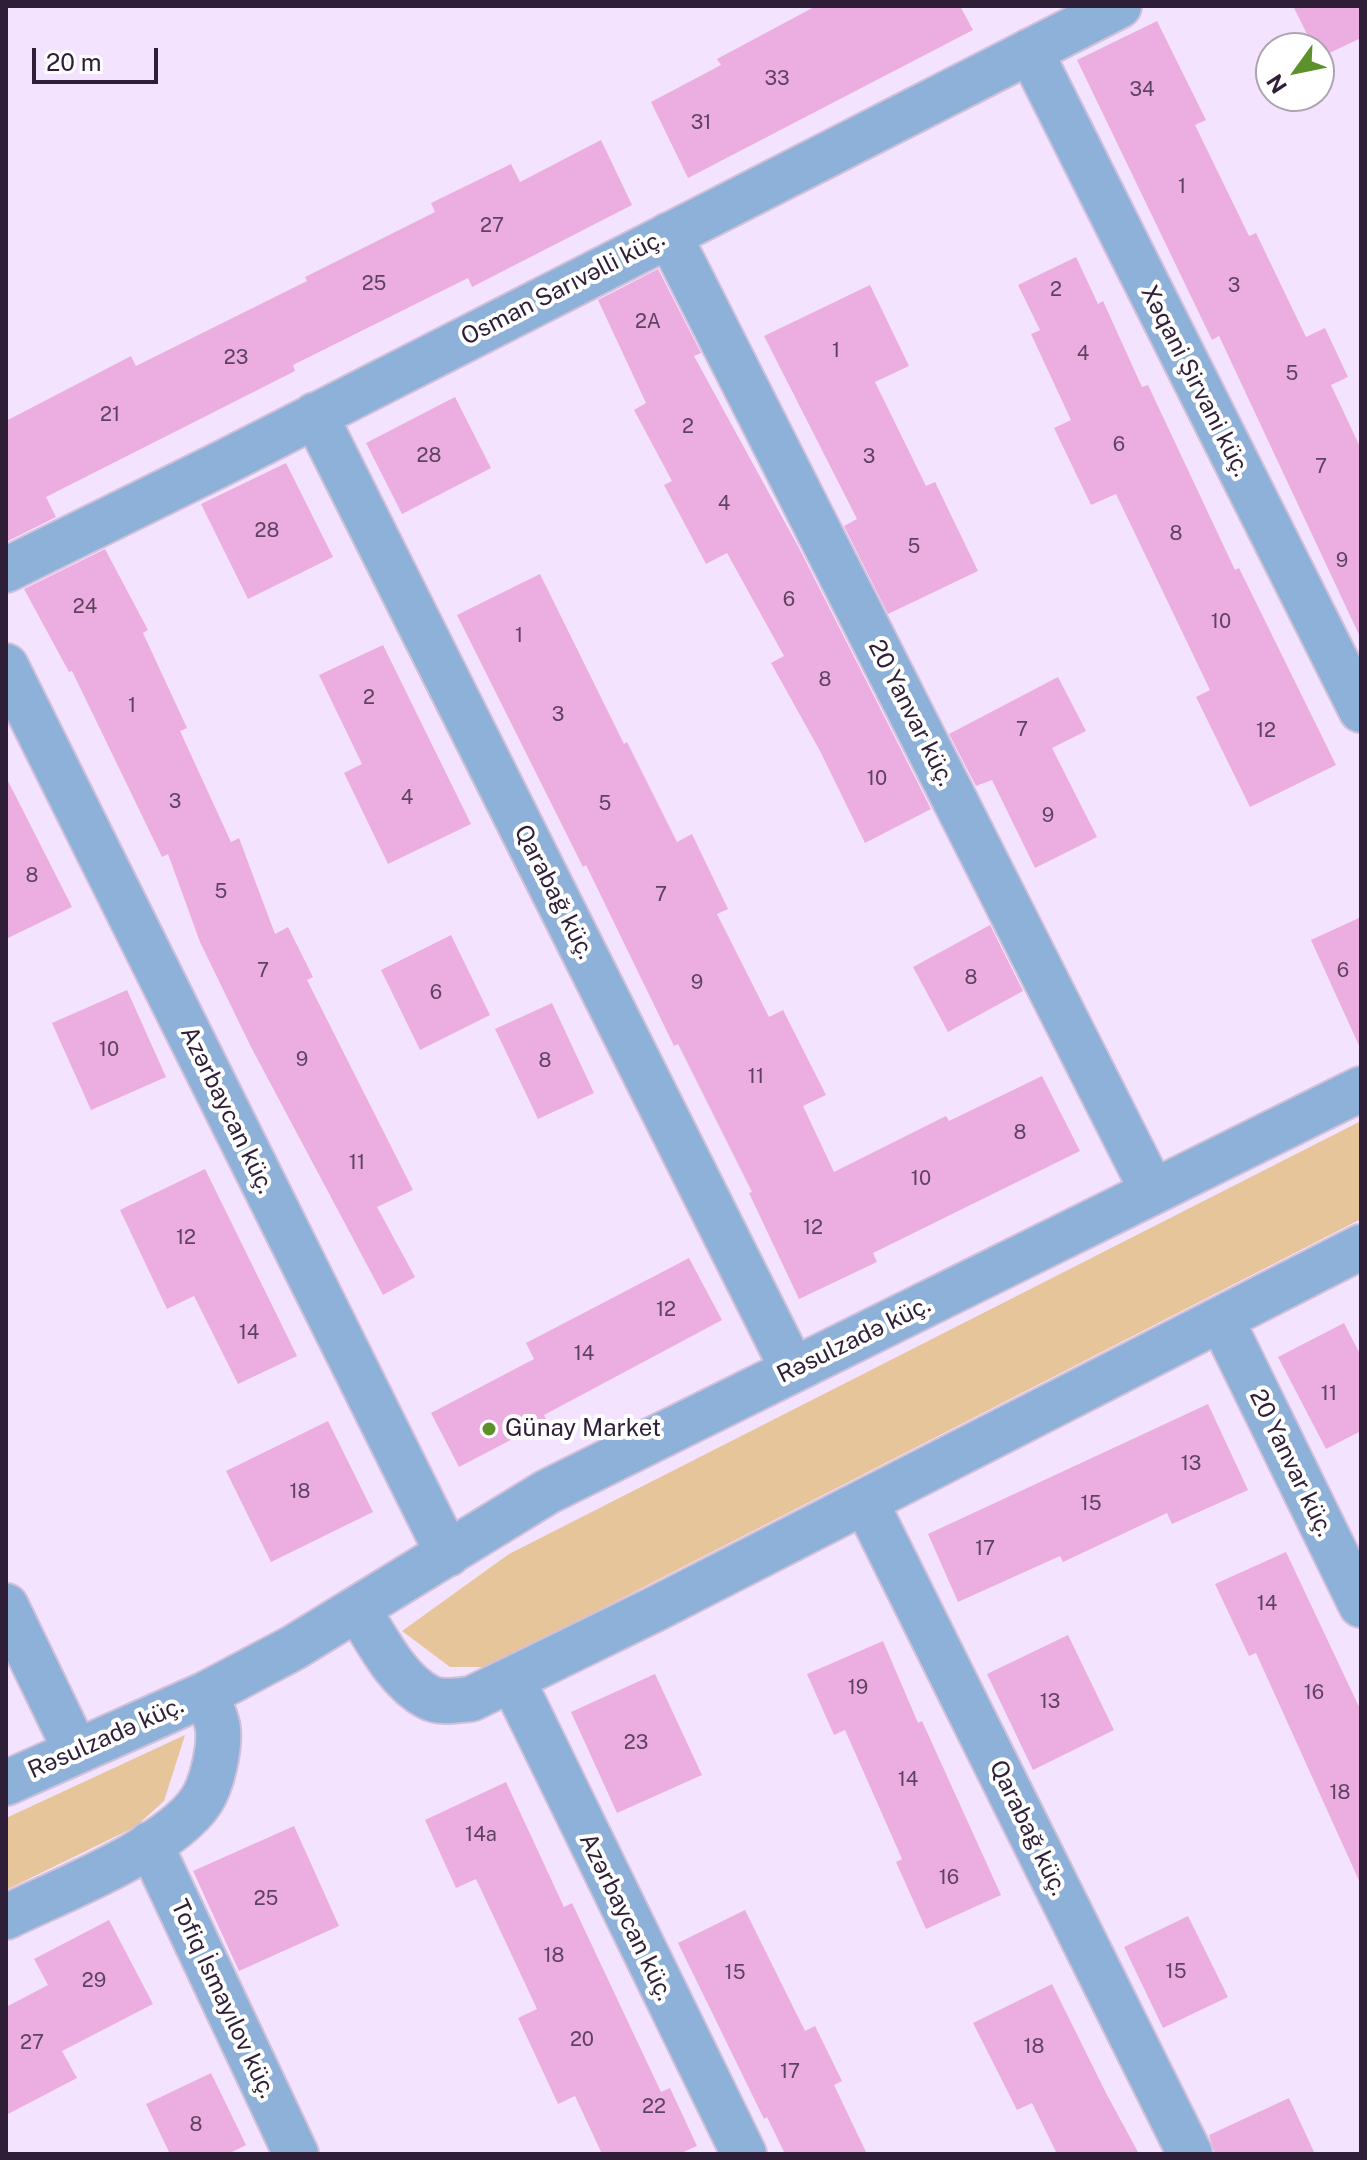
<!DOCTYPE html>
<meta charset="utf-8">
<style>
body{margin:0}
#map{position:relative;width:1367px;height:2160px;overflow:hidden;background:#f4e3fe;font-family:"Public Sans",sans-serif}
canvas{display:block}
.frame{position:absolute;inset:0;border:8px solid #2f1e38;pointer-events:none}
.north{position:absolute;left:1255px;top:32px;width:80px;height:80px;box-sizing:border-box;background:#fff;border:2px solid #aca5af;border-radius:50%;rotate:237deg;font-size:22px;font-weight:700;line-height:32px;text-align:center;color:#2f1e38}
.north::after{content:'';display:block;margin:auto;width:28px;height:36px;background:#5c912b;clip-path:polygon(50% 0,100% 100%,50% 72%,0 100%)}
.scale{position:absolute;left:32px;top:48px;width:126px;height:36px;box-sizing:border-box;border:4px solid #2f1e38;border-top:0;padding-left:10px;font-size:24px;line-height:28px;white-space:nowrap;color:#2f1e38;-webkit-text-stroke:6px #fff;paint-order:stroke}
</style>
<div id="map">
<canvas width="1367" height="2160"></canvas>
<div class="frame"></div>
<div class="north">N</div>
<div class="scale">20 m</div>
</div>
<script>
const g = document.querySelector('canvas').getContext('2d');
g.lineJoin = 'round';
function fillPath(path, color) { g.fillStyle = color; g.fill(path, 'evenodd'); }
function strokePath(path, color, width, dash) { g.strokeStyle = color; g.lineWidth = width; g.lineCap = dash ? 'butt' : 'round'; g.setLineDash(dash || []); g.stroke(path); }
function drawText(font, color, halo, rows, align = 'center') {
  g.font = font + ' "Public Sans",sans-serif'; g.lineWidth = 8; g.setLineDash([]); g.textBaseline = 'middle'; g.strokeStyle = halo; g.fillStyle = color; for (const [text, x, y, turn = 0] of rows) {
    g.save(); g.translate(x, y); g.rotate((+turn || 0) * Math.PI / 180); g.textAlign = isNaN(turn) ? turn : align; if (halo) g.strokeText(text, 0, 0); g.fillText(text, 0, 0); g.restore();
  }
}
fillPath(new Path2D(`
 M1361,1121V1219L488,1667H450L402,1631L509,1554Z
 M185,1735L164,1801L135,1827L6,1890V1818Z`), '#e7c59a');
fillPath(new Path2D(`
 M816,6H960L973,30L688,178L651,102L721,65L717,59Z
 M1293,6H1361V38L1319,58V48H1314Z
 M1157,21L1206,120L1195,125L1249,236L1256,233L1306,337L1325,328L1348,377L1331,385L1361,449V639L1219,336L1212,340L1077,60Z
 M601,140L632,205L472,287L468,278L293,365L295,371L46,497L56,517L6,542V421L131,356L136,366L307,281L305,277L435,212L431,203L511,164L520,182Z
 M1076,257L1098,304L1103,301L1142,387L1148,385L1235,570L1239,568L1336,765L1250,807L1196,697L1210,690L1116,494L1091,505L1054,428L1071,420L1031,334L1040,330L1018,285Z
 M658,269L701,353L694,356L799,548L931,809L865,843L820,751L771,663L784,656L727,553L706,564L664,485L672,481L634,410L646,403L598,300Z
 M870,285L909,366L875,382L926,486L935,482L978,571L888,614L844,526L857,519L764,336Z
 M455,397L491,468L402,514L366,443Z
 M286,463L333,557L248,599L201,504Z
 M105,549L148,630L143,633L187,728L180,731L231,842L239,838L275,934L288,927L313,977L307,980L413,1190L377,1207L415,1277L383,1295L251,1047L200,942L168,854L162,857L72,671L69,672L24,589Z
 M540,574L624,744L627,742L677,842L692,834L728,909L717,914L769,1017L783,1010L826,1095L803,1106L834,1172L946,1116L949,1121L1042,1076L1080,1151L873,1253L877,1262L799,1299L749,1193L752,1192L678,1044L674,1046L586,865L583,867L457,615Z
 M383,645L471,824L388,864L344,773L362,764L319,675Z
 M1058,677L1086,731L1052,748L1097,837L1035,868L992,780L976,786L949,734Z
 M6,777L72,907L6,939Z
 M1361,917V1050L1311,940Z
 M990,925L1023,991L948,1032L913,967Z
 M451,935L490,1015L420,1050L381,970Z
 M127,990L166,1077L91,1110L52,1023Z
 M552,1003L594,1093L538,1119L495,1029Z
 M205,1169L297,1356L238,1384L194,1296L167,1309L120,1210Z
 M689,1258L722,1320L544,1415L547,1421L459,1467L431,1413L534,1359L526,1343Z
 M1344,1323L1361,1356V1431L1326,1449L1278,1357Z
 M1208,1404L1248,1490L1172,1524L1167,1513L1063,1562L1060,1556L958,1602L928,1534Z
 M328,1421L373,1512L271,1562L226,1471Z
 M1286,1552L1361,1711V1885L1256,1653L1249,1656L1215,1584Z
 M1068,1635L1114,1730L1033,1770L987,1674Z
 M883,1641L918,1723L922,1721L1001,1895L926,1929L896,1862L902,1859L845,1730L834,1735L807,1674Z
 M655,1674L702,1775L617,1813L571,1712Z
 M506,1782L564,1907L572,1903L661,2092L670,2088L697,2146L679,2154H602L575,2096L558,2104L518,2018L537,2009L476,1879L456,1888L425,1820Z
 M294,1826L339,1926L239,1971L193,1871Z
 M745,1910L805,2031L815,2026L842,2081L834,2085L867,2154H785L767,2117L764,2119L678,1943Z
 M1188,1916L1228,1997L1163,2028L1124,1947Z
 M109,1920L153,2004L62,2051L77,2078L6,2115V2007L48,1985L34,1959Z
 M1052,1984L1106,2093L1139,2154H1057L1032,2103L1017,2110L973,2023Z
 M211,2073L246,2145L228,2154H170L146,2104Z
 M1289,2098L1315,2154H1215L1209,2135Z`), '#ecaee0');
const minor = new Path2D(`
 M1030,51L1361,710
 M669,235L1153,1192
 M315,415L793,1370
 M6,570L223,463L1119,6
 M6,666L448,1554
 M1222,1321L1361,1605
 M866,1503L1190,2154
 M6,1606L76,1751
 M358,1610C377,1639 396,1680 428,1697C441,1704 457,1700 471,1699L657,1608L1361,1247
 M512,1679L744,2154
 M6,1783L206,1694L293,1648L547,1492L1361,1089
 M150,1844L296,2154
 M6,1917C59,1891 169,1849 201,1801C212,1785 220,1748 218,1729C217,1718 209,1704 206,1694`);
strokePath(minor, '#d1c0da', 48);
strokePath(minor, '#8eb1d9', 44);
for (const [x, y, r, color] of [
 [489,1429,8,"#5c912b"]
]) { const dot = new Path2D(); dot.arc(x, y, r, 0, 2 * Math.PI); g.fillStyle = color; g.fill(dot); strokePath(dot, '#fff', 3); }
drawText('20px', '#5e4262', null, [
 ["33",777,79],
 ["34",1142,90],
 ["31",701,123],
 ["1",1182,187],
 ["27",492,226],
 ["25",374,284],
 ["3",1234,286],
 ["2",1056,290],
 ["2A",648,322],
 ["1",836,351],
 ["4",1083,354],
 ["23",236,358],
 ["5",1292,374],
 ["21",110,415],
 ["2",688,427],
 ["6",1119,445],
 ["28",429,456],
 ["3",869,457],
 ["7",1321,467],
 ["4",724,504],
 ["28",267,531],
 ["8",1176,534],
 ["5",914,547],
 ["9",1342,561],
 ["6",789,600],
 ["24",85,607],
 ["10",1221,622],
 ["1",519,636],
 ["8",825,680],
 ["2",369,698],
 ["1",132,706],
 ["3",558,715],
 ["7",1022,730],
 ["12",1266,731],
 ["10",877,779],
 ["4",407,798],
 ["3",175,802],
 ["5",605,804],
 ["9",1048,816],
 ["8",32,876],
 ["5",221,892],
 ["7",661,895],
 ["7",263,971],
 ["6",1343,971],
 ["8",971,978],
 ["9",697,983],
 ["6",436,993],
 ["10",109,1050],
 ["9",302,1060],
 ["8",545,1061],
 ["11",756,1077],
 ["8",1020,1133],
 ["11",357,1163],
 ["10",921,1179],
 ["12",813,1228],
 ["12",186,1238],
 ["12",666,1310],
 ["14",249,1333],
 ["14",584,1354],
 ["11",1329,1394],
 ["13",1191,1464],
 ["18",300,1492],
 ["15",1091,1504],
 ["17",985,1549],
 ["14",1267,1604],
 ["19",858,1688],
 ["16",1314,1693],
 ["13",1050,1702],
 ["23",636,1743],
 ["14",908,1780],
 ["18",1340,1793],
 ["14a",481,1835],
 ["16",949,1878],
 ["25",266,1899],
 ["18",554,1956],
 ["15",1176,1972],
 ["15",735,1973],
 ["29",94,1981],
 ["20",582,2040],
 ["27",32,2043],
 ["18",1034,2047],
 ["17",790,2072],
 ["22",654,2107],
 ["8",196,2125]
]);
drawText('24px', '#2f1e38', '#fff', [
 ["Osman Sarıvəlli küç.",563,288,-27],
 ["Xəqani Şirvani küç.",1195,381,63],
 ["20 Yanvar küç.",911,713,63],
 ["Qarabağ küç.",554,892,63],
 ["Azərbaycan küç.",227,1110,64],
 ["Rəsulzadə küç.",854,1340,-26],
 ["20 Yanvar küç.",1291,1463,64],
 ["Rəsulzadə küç.",106,1738,-24],
 ["Qarabağ küç.",1028,1828,64],
 ["Azərbaycan küç.",626,1917,64],
 ["Tofiq İsmayılov küç.",223,1999,65]
]);
drawText('24px', '#2f1e38', '#fff', [
 ["Günay Market",505,1429]
], 'left');
</script>
